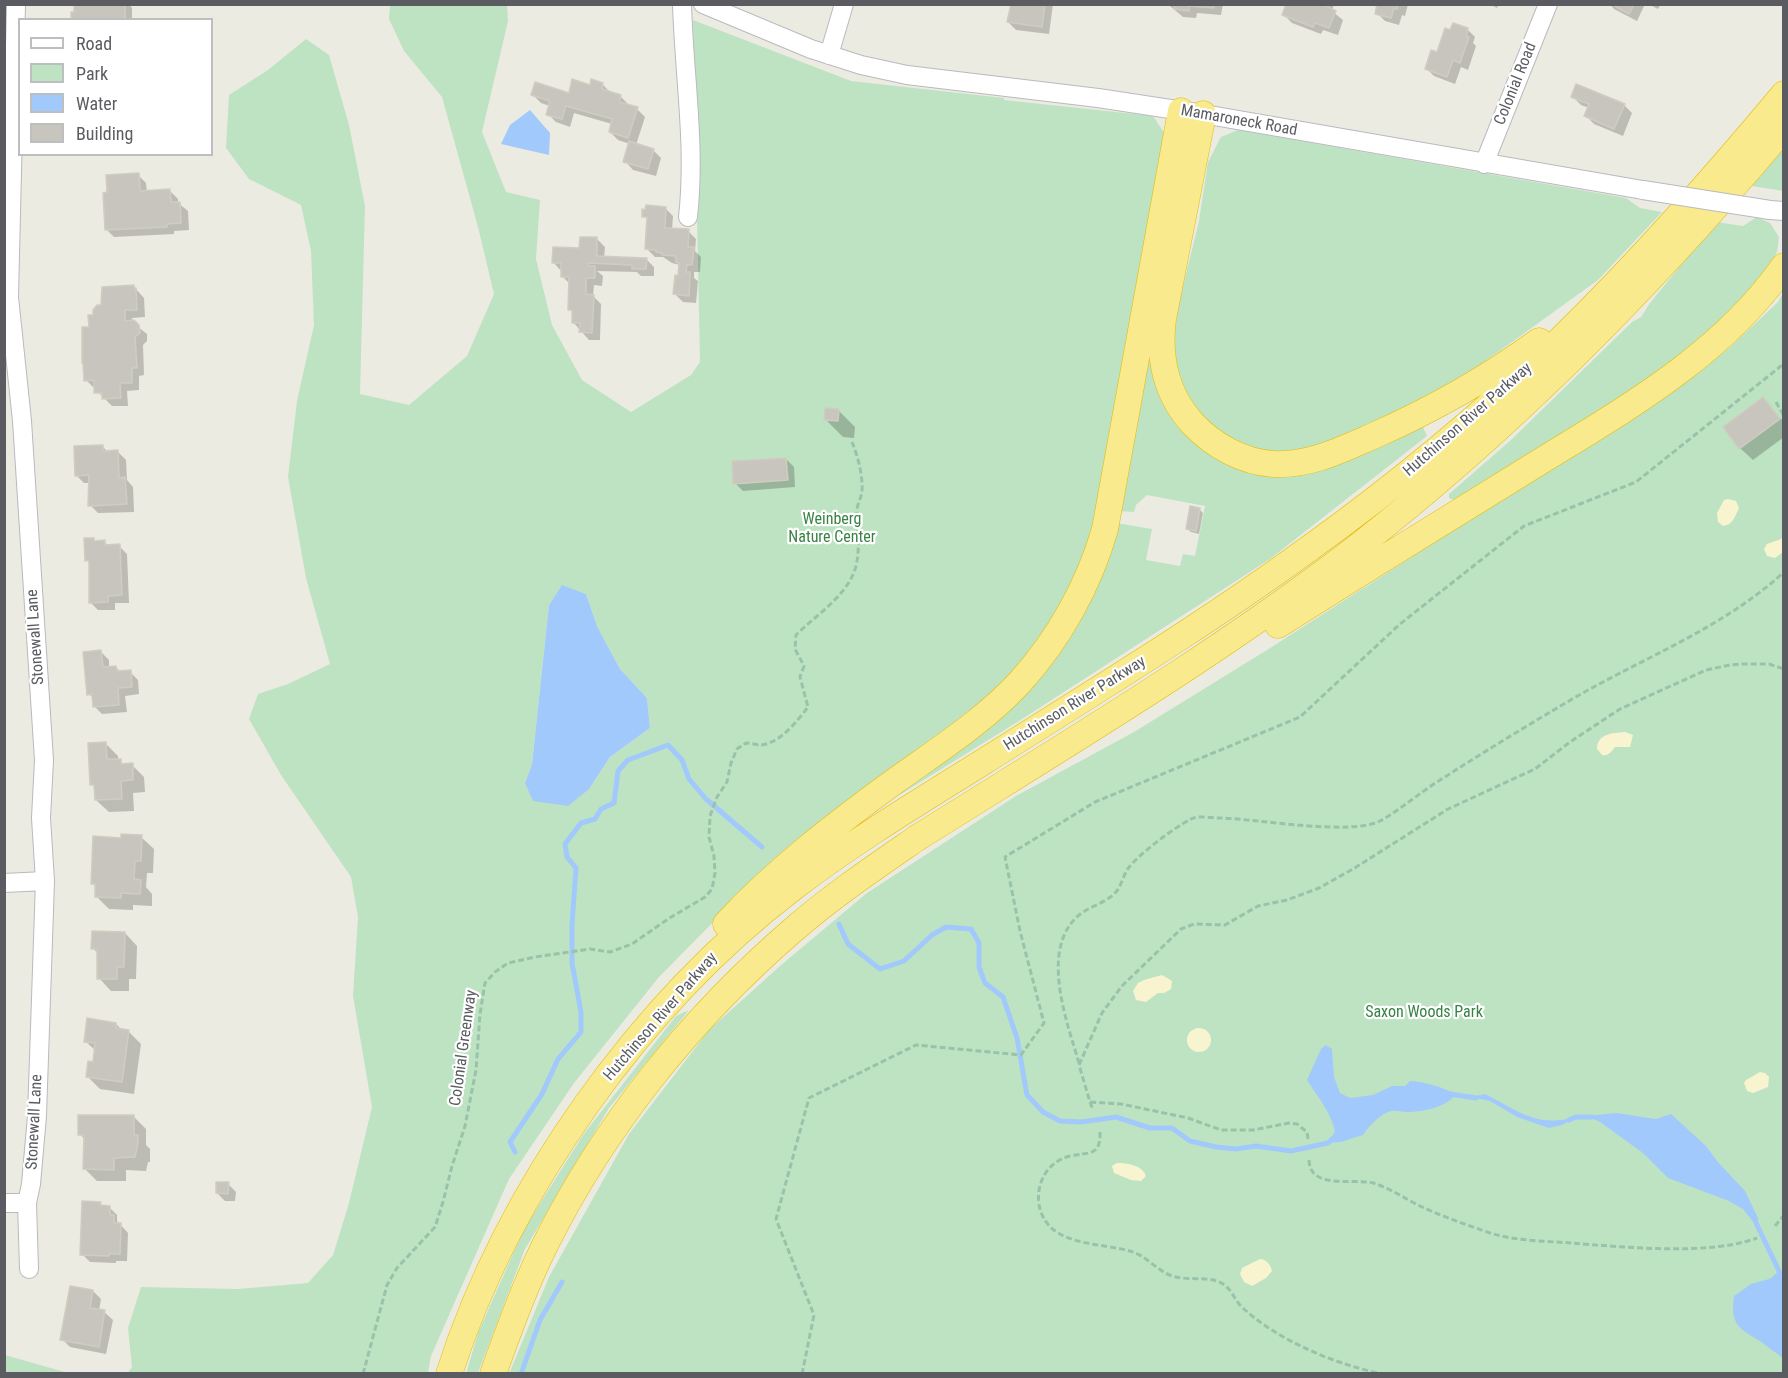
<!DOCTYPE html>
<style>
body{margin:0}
#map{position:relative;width:1788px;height:1378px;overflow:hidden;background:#ecebe1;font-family:"Roboto Condensed",sans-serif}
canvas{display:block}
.frame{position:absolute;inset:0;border:6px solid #5a5c61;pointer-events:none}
.legend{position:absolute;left:18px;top:18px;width:195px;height:138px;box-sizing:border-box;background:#fff;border:2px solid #bdbec0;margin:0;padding:8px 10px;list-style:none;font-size:18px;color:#5a5c61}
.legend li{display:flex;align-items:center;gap:12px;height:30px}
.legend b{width:30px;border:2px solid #bdbec0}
</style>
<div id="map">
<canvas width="1788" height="1378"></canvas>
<div class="frame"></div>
<ul class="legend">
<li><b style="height:8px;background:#fff"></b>Road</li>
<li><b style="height:16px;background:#bee3c3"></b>Park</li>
<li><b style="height:16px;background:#a2c9fb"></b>Water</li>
<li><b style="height:16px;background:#c8c5be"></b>Building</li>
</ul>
</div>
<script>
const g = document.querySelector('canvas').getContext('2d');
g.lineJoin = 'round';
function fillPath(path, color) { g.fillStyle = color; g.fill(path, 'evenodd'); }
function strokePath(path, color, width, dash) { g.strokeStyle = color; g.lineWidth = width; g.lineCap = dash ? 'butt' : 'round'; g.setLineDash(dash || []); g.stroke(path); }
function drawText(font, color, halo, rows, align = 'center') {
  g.font = font + ' "Roboto Condensed",sans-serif'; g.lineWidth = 4.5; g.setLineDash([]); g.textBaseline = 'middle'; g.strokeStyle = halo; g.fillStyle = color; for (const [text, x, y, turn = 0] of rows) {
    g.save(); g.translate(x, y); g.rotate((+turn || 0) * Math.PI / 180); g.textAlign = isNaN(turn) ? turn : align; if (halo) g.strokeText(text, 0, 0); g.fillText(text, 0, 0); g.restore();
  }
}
fillPath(new Path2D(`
 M390,5H507L508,21L482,132L506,192L540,200L536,259L552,325L582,380L631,412L691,375L700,362L693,20L851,81L1004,98V100L1153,116L1163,131L1168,150L1104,501L1086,555L1057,617L1024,661L978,707L733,902L659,977L574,1083L509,1179L431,1356L428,1373L127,1374L132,1367L128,1328L141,1287L238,1289L308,1283L333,1255L349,1203L372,1107L353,996L358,917L351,877L281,775L249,719L258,694L288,684L330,664L306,578L288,477L297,401L314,325L311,251L301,205L249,179L226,148L229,95L268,70L306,39L329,55L349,125L365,206L360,394L409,405L467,356L494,294L478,227L442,97L404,51L389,19ZM562,586L586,594L597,626L620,669L647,698L650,728L610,757L589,789L525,783L532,764L549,605Z
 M1238,130L1626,198L1640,208L1662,212L1598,280L1469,373L1366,429L1279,457L1229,444L1195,412L1176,377L1173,327L1199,221L1208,162L1221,137Z
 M1783,144V191L1746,185Z
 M1757,217L1770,223L1779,237L1777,252L1766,271L1713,330L1632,397L1454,500L1449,498V494L1511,440L1632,322L1641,317L1650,303L1716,222L1743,226Z
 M1783,293V1373L509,1374L549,1277L629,1134L709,1030L780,966L867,893L1016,796L1134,732L1267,650L1692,377L1729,348L1778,302Z
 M1151,362L1202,447L1341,460L1423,427L1427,436L1270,559L1019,721L901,794L897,789L1036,678L1116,523L1152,529L1146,560L1180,566L1183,554L1195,556L1205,506L1147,495L1136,505L1134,512L1118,511L1144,363Z
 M689,1010L609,1108L525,1249L478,1373L466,1374L478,1333L524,1229L583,1135L676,1016Z
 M4,1355H5L68,1373H5Z`), '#bee3c3');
fillPath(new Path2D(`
 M1728,499L1736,501L1739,508C1735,516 1733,525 1723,526L1718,522L1717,513L1724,500Z
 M1783,536V552L1775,558L1767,556L1764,549L1767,544L1781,539Z
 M1625,732L1633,735L1630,747H1615C1611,752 1609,756 1602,755L1597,749C1597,734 1612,733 1625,732Z
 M1162,975L1172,981L1171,989L1164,993H1158L1146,1002L1136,1000L1133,991L1138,983L1144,980Z
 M1187 1040a12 12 0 1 1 24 0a12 12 0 1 1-24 0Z
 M1760,1072L1765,1073L1769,1077L1768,1087L1753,1093L1747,1091L1744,1083L1746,1080Z
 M1117,1163C1127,1163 1142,1165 1146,1176L1141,1181L1131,1180L1114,1173L1112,1166Z
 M1260,1259C1266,1259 1271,1265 1272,1271L1266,1278L1252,1286L1244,1282L1240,1274L1242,1268Z`), '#f8f4d0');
fillPath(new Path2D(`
 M530,110L550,133L549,155L501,144L510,125Z
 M562,585L586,594L597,626L620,669L647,698L650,728L610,757L589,789L568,806L533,801L525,783L532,764L549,605Z
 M1326,1045L1332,1049L1334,1077L1340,1093L1350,1098L1373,1095L1392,1086H1405L1410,1081C1427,1082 1441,1087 1456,1094C1447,1107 1423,1112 1407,1112C1402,1112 1397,1110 1392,1111C1382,1112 1368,1127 1363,1135L1341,1142L1328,1143L1335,1131C1329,1109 1319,1099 1307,1080L1321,1049Z
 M1485,1094C1519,1111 1536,1128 1576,1117L1562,1125L1549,1128L1517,1117L1490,1101L1471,1097Z
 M1616,1113L1656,1119L1671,1114L1706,1146L1717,1161L1745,1191L1758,1218V1228L1743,1209L1729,1201L1668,1178L1643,1153L1600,1122L1587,1116Z
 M1783,1271V1358C1776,1353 1768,1347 1760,1341C1738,1328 1730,1324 1734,1296L1751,1284L1769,1279Z`), '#a2c9fb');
fillPath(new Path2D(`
 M76,4H129L132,8V20H73L76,14Z
 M1012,4H1053L1049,34L1016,30L1008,22Z
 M1223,4L1221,15L1197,13L1196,18L1183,17L1170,6L1157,5Z
 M1287,4H1334L1332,11L1343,20L1338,35L1323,30L1321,34L1292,23L1284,15Z
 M1379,4H1408L1405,16L1402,15L1399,25L1385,21L1377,13Z
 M1489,4H1499L1497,8Z
 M1610,4H1645L1637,21L1614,9Z
 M1648,4H1661L1658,9Z
 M1467,29L1475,37L1473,43L1476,46L1468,70L1461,67L1455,84L1434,76L1426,68L1451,32Z
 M602,84L611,93L620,96L628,104V106L637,109L645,117L636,145L653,150L661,158L656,176L633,170L625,161L630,144L618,140L610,132L612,124L574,113L570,127L556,122L548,114L550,106L541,103L533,95H570Z
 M1573,97L1624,105L1632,113L1623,136L1594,124L1586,116L1589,108L1581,105Z
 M138,175L146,183L147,192L170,191L178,199V203L188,211L189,230L174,231V234L114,237L106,229Z
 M665,208L673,216L672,230L688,231L696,239L695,251L701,257L700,272H694V278L698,281L696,303L683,302L675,294L680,265L672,263L663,257H655L647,249L649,221L644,216Z
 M597,239L605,247L604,258L646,259L654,267V276H641L637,272L597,271L603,276L602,286L594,285L593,296L601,304L600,340H589L573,322L574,313L570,309L571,285L562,276V272L554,263L581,250Z
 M134,287L144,298L145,317L132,318V322L147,334V341L143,345L144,375L139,376V390L127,391L128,406H112L86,380L90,328L95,316Z
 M1763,399L1784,422V437L1753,460L1740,448Z
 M838,410L855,427L854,438L843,437L826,420Z
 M103,447L108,452H118L126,460L127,480L133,487L134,512L98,513L90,505V483H84L76,475Z
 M786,459L794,467L795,487L743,491L735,483Z
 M1199,509L1203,513L1199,534L1191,532L1187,529Z
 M93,539L96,542H104L109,546H119L127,554L129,603H115V610H98L90,602V564L87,560Z
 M101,652L109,660V668L116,667L121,673L130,672L138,680L139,694L125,696L127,712L102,714L94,706V699L89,694Z
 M106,744L118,756V760L125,765H132L144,777L145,792L133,793L134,811L109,812L96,800V788L92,784Z
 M141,837L154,849L153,873H147L146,887L152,894V906L133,905V910L109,909L96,896L97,887L93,883L122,839Z
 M125,933L137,946L136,979H129V991H111L99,978L98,954L93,948Z
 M116,1024L123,1031L129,1032L141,1044L134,1094L100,1089L88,1077L94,1063L96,1051L85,1041Z
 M134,1117L146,1129V1145L150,1149V1162H148L146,1171L126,1170V1181H97L84,1168L85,1140L80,1134Z
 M228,1184L236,1192L235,1201H225L217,1193Z
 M100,1203L103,1207H109L117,1215V1221L128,1233L127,1261H116V1263L90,1262L82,1254Z
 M93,1291L101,1299L99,1311L104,1312L113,1320L106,1354L70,1347L62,1339Z`), '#0003');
strokePath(new Path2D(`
 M839,924L848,944L880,969L904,961L932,935L946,927L971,929L979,943V967L985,983L1003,997L1017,1038L1027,1095L1043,1112L1060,1121L1081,1122L1116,1117L1150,1128H1172L1190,1141L1216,1147L1236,1149L1256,1146L1291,1151L1328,1143L1332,1139
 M1450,1094L1476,1098
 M1569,1120L1576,1117H1592
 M515,1152L510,1142L542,1094L558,1059L581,1032V1012L572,963V924L576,868L567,857L565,844L581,823L595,819L601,809L614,803L618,771L628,760L668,745L682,760L689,779L706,799L762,847
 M1756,1223L1780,1273L1775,1278
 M521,1374L540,1320L562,1282`), '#a2c9fb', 5);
const building = new Path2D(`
 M74,4H125V20H71V12H74Z
 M1011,4H1045L1042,27L1007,22Z
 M1174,4H1214V8L1189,6V11L1174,9Z
 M1286,4H1323L1336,11L1329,28L1315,23L1313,27L1282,15Z
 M1377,4H1398L1397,9L1394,8L1391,18L1375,14Z
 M1611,4H1634L1629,14Z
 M1453,23L1468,28L1466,36L1469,37L1460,63L1453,60L1447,77L1425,69L1431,50L1437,52L1445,28L1450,30Z
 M572,79L590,85L591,79L603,83L602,89L621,95L619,102L638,107L628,138L609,132L612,119L566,106L562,119L546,115L550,101L531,95L535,82L569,93Z
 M1576,84L1625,104L1614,129L1584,116L1589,104L1571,97Z
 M629,141L654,149L648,169L623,162Z
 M139,173L140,191L170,189L171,202H180L181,223L167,224V227L105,230L103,193L107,192L106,175Z
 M646,205L666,207L665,228L689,229L688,247H694L692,265H687L686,272H690L689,296L673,294L675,275L678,276L679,263L676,262V256L662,255V253L656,252V250L645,249L647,217H642V209L645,210Z
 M580,237H597V256L647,258L646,269H632V265L588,263V266H595V278H586V294L594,295L592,333L579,332L580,323H572V310H568L569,277H561V263H552L553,247L579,248Z
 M134,285V288H136L137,310H125V321L134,320L139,325L140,333L135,337L137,368H132V383H120L121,398L102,399V393H94V380L84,381L83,363H82V327H89L88,315H93V310L97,305H101L102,287Z
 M1763,397L1780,419L1739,449L1723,427Z
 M825,408L839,409L838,421L824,420Z
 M103,445V451L118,450L119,478L125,477L127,504L88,506L89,475L75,476L74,446Z
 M786,458L788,480L733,484L732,461Z
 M1190,506L1200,508L1196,531L1186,529Z
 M84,538H94V541L105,540V545L120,544L122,595L108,596V602L89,603V560L85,561Z
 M101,650L103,667L116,666L117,671L131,670L132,687L118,688L119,705L93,707L92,694L87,695L83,652Z
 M106,742L107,759H121V764L133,763V780L121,781L122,799L95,800L94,785H90L88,743Z
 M121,834L142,835L141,861H135L134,879L141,880L140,894L121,893V898L95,897V884H91L93,836L121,838Z
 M92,931L125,932L124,967H117V979H97V949H91Z
 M87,1018L116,1023V1028L129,1030L122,1082L86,1077L88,1061L93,1062L95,1043L84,1042Z
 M78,1115H134V1135H138V1142L135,1157L114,1158V1170L83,1169L84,1135H78Z
 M216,1182H229L228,1194L216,1193Z
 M82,1201L101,1202L100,1205L110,1206V1215H114V1223H121L120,1254H109V1256L80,1255Z
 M70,1286L93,1290L90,1308L105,1310L99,1347L60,1340Z`);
fillPath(building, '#c8c5be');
strokePath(building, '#d0cdc0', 1.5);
const minor = new Path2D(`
 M16,4L9,297L22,421L44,760L41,818L45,881L37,1116L31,1184L27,1203L29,1269
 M682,4C684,75 696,146 688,217
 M703,4L811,49L861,65L907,75L1098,98L1203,114L1643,190
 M829,55L844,4
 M1484,164L1548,4
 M1770,210L1784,211
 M4,883L45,881
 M4,1203H27`);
const highway = new Path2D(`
 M1203,114L1163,319C1158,357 1166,395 1193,424C1214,446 1243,462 1273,464C1309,466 1341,450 1373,436C1432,410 1487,379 1539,341
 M1278,625C1360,573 1442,522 1525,471C1618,413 1720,358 1784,266
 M726,924C776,870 836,824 895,781C938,750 984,721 1020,682C1059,639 1089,585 1105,529L1181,111
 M449,1374C508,1190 640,1004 794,887C854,841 919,802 983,762C1092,693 1203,626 1307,550C1396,486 1482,415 1561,339C1640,262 1713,179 1784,94
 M493,1374C509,1330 524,1288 544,1247C604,1126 691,1018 793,930C832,896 875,867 917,838C1065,745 1217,655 1356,548C1515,425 1655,281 1784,128`);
strokePath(minor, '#b9babf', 20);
strokePath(highway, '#e3bb0a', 27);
strokePath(new Path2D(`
 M1776,402L1784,416
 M1079,1063C1067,1022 1039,949 1079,915C1090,906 1106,903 1116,892C1121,886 1123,877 1127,870C1136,856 1175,827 1191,819C1199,815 1212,818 1220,818C1259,819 1350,836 1380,821C1400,810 1418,794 1437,782C1482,753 1528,725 1574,698C1645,657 1723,628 1784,572
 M1090,1102L1093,1110
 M1100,1132C1101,1157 1088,1152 1070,1156C1046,1162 1034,1186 1040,1209C1051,1248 1103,1242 1133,1252C1148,1257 1160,1274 1176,1277C1189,1280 1204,1277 1217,1281C1232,1286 1233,1300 1244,1309C1279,1341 1337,1365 1383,1374
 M1308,1139L1307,1132L1297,1124L1289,1123L1253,1130H1221L1188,1118L1121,1104L1090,1102L1079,1065L1102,1013L1122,986L1181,929L1194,924L1225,925L1258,906L1287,900L1319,888L1353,869L1448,809L1535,769L1570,742L1620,709L1706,670L1730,665L1743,664H1769L1784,669
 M1309,1160C1310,1190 1352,1178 1373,1183C1390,1188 1407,1200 1422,1207C1444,1217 1467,1225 1490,1233C1516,1241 1545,1241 1571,1243C1624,1247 1709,1256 1757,1238
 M1775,1226L1784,1215
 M363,1374L387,1285L397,1268L435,1227L443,1202L452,1166L465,1126L476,1070L480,1014L485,983L495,972L508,963L535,957L590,949L610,952L632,944L668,919L705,897L712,889L715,873L714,856L709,837L710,816L717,797L727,782L731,763L737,749L746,743C751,743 756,745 760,745C780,744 797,721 808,707L800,677L804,666L795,649L796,635C818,613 852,593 857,561C860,544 857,527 857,509C858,503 861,498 862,492C863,475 858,457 852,442
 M802,1374L814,1315L776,1219L809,1098L916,1045L1021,1055L1044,1023L1020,931L1005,857L1095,802L1300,717L1400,624L1524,526L1636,482L1781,366L1784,361`), '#98c3aa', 3, [6, 3]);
strokePath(minor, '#fff', 18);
strokePath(highway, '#f8ea8d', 26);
const minorBridge = new Path2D(`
 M1643,190L1770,210`);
strokePath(minorBridge, '#b9babf', 20, []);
strokePath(minorBridge, '#fff', 18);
drawText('16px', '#5a5c61', '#fff', [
 ["Colonial Road",1516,84,-68],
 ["Mamaroneck Road",1239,121,10],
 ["Hutchinson River Parkway",1468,420,-41],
 ["Stonewall Lane",36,637,-94],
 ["Hutchinson River Parkway",1075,704,-32],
 ["Hutchinson River Parkway",661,1017,-49],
 ["Colonial Greenway",464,1048,-82],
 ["Stonewall Lane",35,1122,-87]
]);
drawText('16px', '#388245', '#fff', [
 ["Weinberg",832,520],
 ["Nature Center",832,538],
 ["Saxon Woods Park",1424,1013]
]);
</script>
